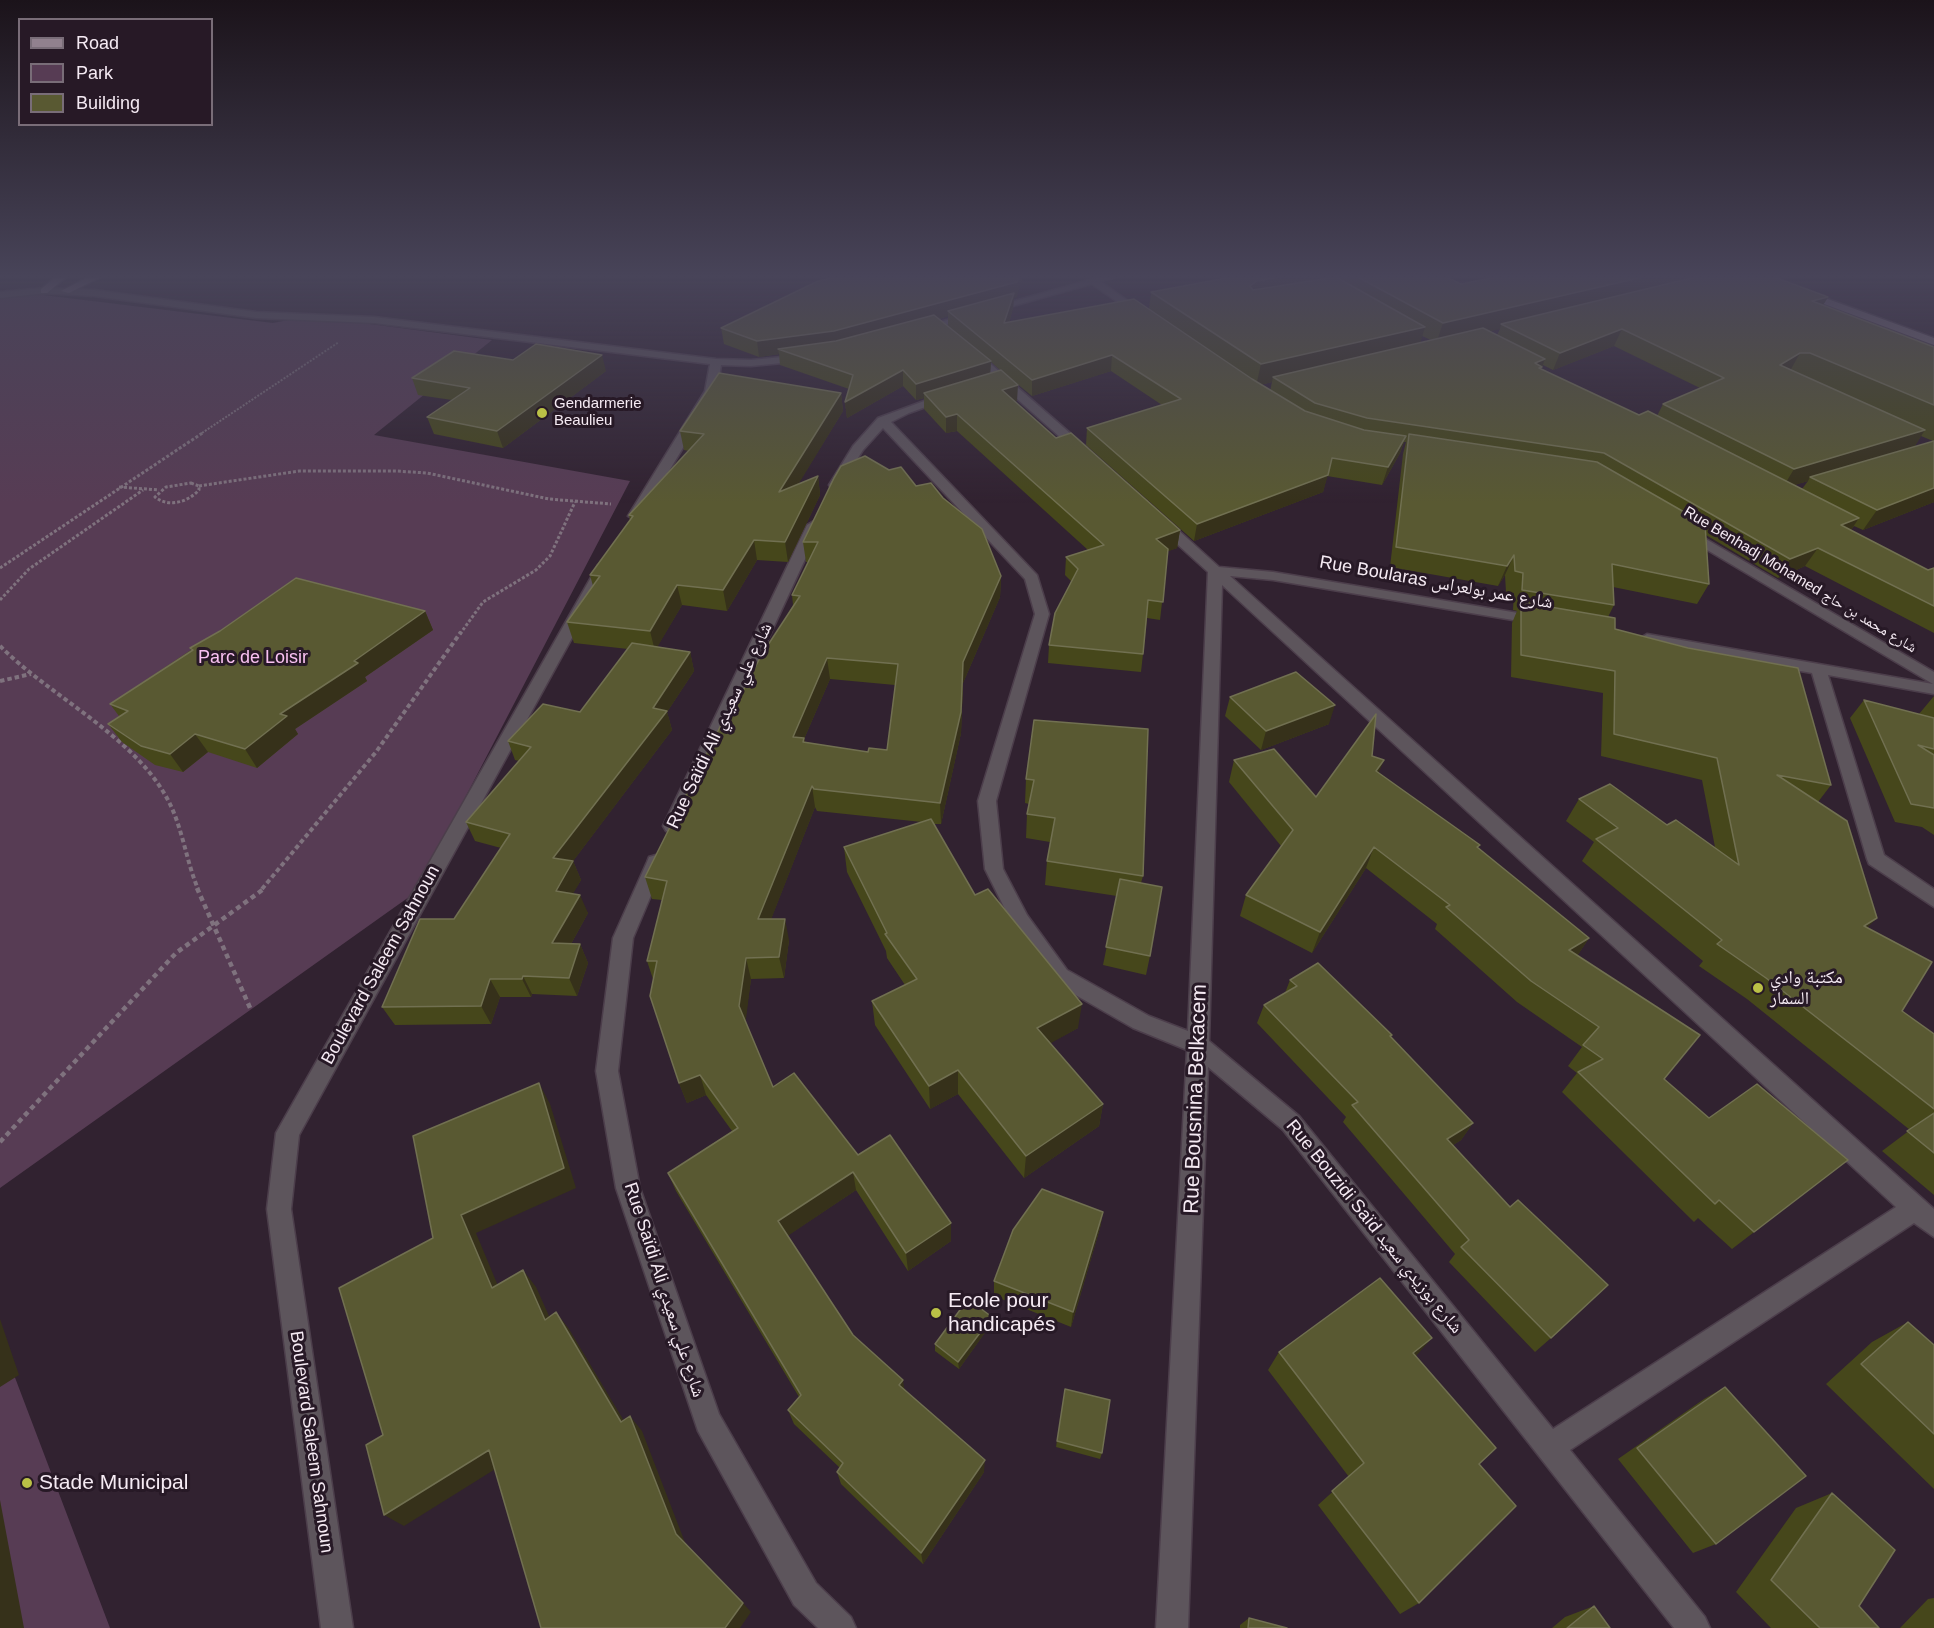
<!DOCTYPE html>
<meta charset="utf-8">
<style>
body{margin:0}
#map{position:relative;width:1934px;height:1628px;overflow:hidden;background:#312230;font-family:Helvetica,sans-serif}
canvas{display:block}
.legend{position:absolute;left:18px;top:18px;width:195px;height:108px;box-sizing:border-box;background:#271926;border:2px solid #796d78;margin:0;padding:8px 10px;list-style:none;font-size:18px;color:#f5eaf3}
.legend li{display:flex;align-items:center;gap:12px;height:30px}
.legend b{width:30px;border:2px solid #796d78}
</style>
<div id="map">
<canvas width="1934" height="1628"></canvas>
<ul class="legend">
<li><b style="height:8px;background:#91818e"></b>Road</li>
<li><b style="height:16px;background:#573c54"></b>Park</li>
<li><b style="height:16px;background:#595932"></b>Building</li>
</ul>
</div>
<script>
const g = document.querySelector('canvas').getContext('2d');
g.lineJoin = 'round';
function fillPath(path, color) { g.fillStyle = color; g.fill(path, 'evenodd'); }
function strokePath(path, color, width, dash) { g.strokeStyle = color; g.lineWidth = width; g.lineCap = dash ? 'butt' : 'round'; g.setLineDash(dash || []); g.stroke(path); }
function drawText(font, color, halo, rows, align = 'center') {
  g.font = font + ' Helvetica,"Noto Naskh Arabic",sans-serif'; g.lineWidth = 6; g.setLineDash([]); g.textBaseline = 'middle'; g.strokeStyle = halo; g.fillStyle = color; for (const [text, x, y, turn = 0] of rows) {
    g.save(); g.translate(x, y); g.rotate((+turn || 0) * Math.PI / 180); g.textAlign = isNaN(turn) ? turn : align; if (halo) g.strokeText(text, 0, 0); g.fillText(text, 0, 0); g.restore();
  }
}
fillPath(new Path2D(`
 M35,294L273,323L309,316L492,340L374,435L630,481L416,892L0,1188V298Z
 M0,1338L110,1628H0Z`), '#573c54');
const minor = new Path2D(`
 M1092,280H1098L1148,315L1139,317L1092,284Z
 M44,288L47,289V293L0,298V292Z
 M969,352H977L1087,448V454H1079L969,356Z
 M946,393L952,396L950,398L909,413L891,422L1037,575L1049,614L996,801L1003,869L1027,915L1067,970L1149,1016L1188,1031L1208,572L1156,525V519H1166L1219,567L1273,572L1542,617L1544,620L1542,623L1537,624L1273,580L1230,576L1934,1209V1237L1914,1223L1570,1450L1705,1617L1710,1628H1674L1283,1130L1208,1067L1188,1628H1156L1187,1050L1133,1028L1053,982L1013,925L985,869L978,801L1035,614L1025,579L883,428L863,450L839,488H831L829,485L853,446L878,418ZM1222,585L1896,1207L1553,1429L1299,1116L1209,1041Z
 M814,521L821,525L681,826L678,831H666L663,826L807,525Z
 M1687,528L1934,672V694L1828,675L1884,855L1934,889V907L1869,864L1867,859L1812,673L1647,644L1639,639L1647,634L1933,684L1682,535V529Z
 M656,855L663,857L665,862L633,938L618,1071L640,1188L719,1414L816,1583L851,1617L856,1628H818L794,1605L698,1431L616,1188L596,1071L613,938L647,862L649,857Z`);
const tertiary = new Path2D(`
 M1107,275H1123L924,331L915,329Z
 M44,288L94,290L256,312L374,317L716,359L751,360L803,355L808,358L803,361L751,366L721,365L717,391L642,516L635,520L628,516L705,391L710,364L374,323L256,318L94,296L41,293V289Z
 M605,561L612,565L299,1135L291,1209L353,1628H321L267,1209L276,1133L598,565Z`);
const secondary = new Path2D(`
 M1800,291H1806L1934,338V345L1800,295Z`);
const primary = new Path2D(`
 M58,275H69L47,293H41V289Z
 M92,275H105L69,293L61,291Z`);
strokePath(minor, '#4c3e4b', 3);
strokePath(tertiary, '#4c3e4b', 3);
strokePath(secondary, '#4c3e4b', 3);
strokePath(primary, '#4c3e4b', 3);
strokePath(new Path2D(`
 M202,433L339,342`), '#7f727e', 2, [2, 1.5]);
strokePath(new Path2D(`
 M191,483L199,486V490C188,502 169,508 155,497L166,487Z
 M199,486L299,471H396L427,473L549,499L611,504
 M119,487L159,490
 M0,568L204,432
 M0,600L29,569L143,490
 M460,634L483,602L536,570L550,556L575,502`), '#7f727e', 3, [3, 2]);
strokePath(new Path2D(`
 M0,646C50,696 128,733 164,793C182,822 185,858 198,889
 M0,681L31,674
 M262,889L376,752L461,632`), '#7f727e', 4, [4.5, 3]);
strokePath(new Path2D(`
 M197,888L251,1010
 M0,1142L176,953L265,888`), '#7f727e', 4.5, [5, 4]);
fillPath(minor, '#5d555c');
fillPath(tertiary, '#5d555c');
fillPath(secondary, '#7a6e78');
fillPath(primary, '#91818e');
fillPath(new Path2D(`
 M1242,275H1442L1461,284L1828,297L1823,305L1934,347V502L1863,530L1854,526L1851,530L1928,570L1934,568V633L1805,566L1778,578L1706,535L1709,584L1697,604L1613,587L1614,605L1608,617L1615,629L1831,785L1818,802L1867,928L1902,1011L1934,1034V1195L1882,1151L1910,1130L1747,999L1699,966L1703,961L1582,861L1594,842L1566,821L1579,799L1667,825L1715,847L1702,780L1601,756L1603,693L1511,677L1512,623L1517,611L1513,610L1514,593L1506,592L1505,575L1498,586L1390,567L1403,454L1406,442H1404L1400,453L1382,485L1327,476L1323,492L1194,541L1086,445L1087,428L1162,405L1111,371L1032,396L1010,378L1017,401H1015L1056,438L1180,530L1177,548L1168,551L1160,620L1147,618L1141,672L1048,663L1049,645L1071,581L1065,575L1066,557L1088,550L957,431L946,433L924,409V398L916,400L903,386L847,418L845,402L849,389L780,365L779,354L759,357L724,344L721,328L1017,297L1014,298L1013,308L1009,323L1149,309L1151,292ZM948,316V326L939,319ZM1500,329L1497,335L1489,331ZM1422,336L1431,340L1420,343ZM1614,346L1700,388L1663,404L1657,416L1639,415L1541,369L1543,365L1553,370ZM991,362L1000,370L990,373ZM1272,382L1270,391L1260,385ZM1921,436L1933,441L1914,447ZM1808,481L1802,489L1794,485Z
 M513,360L606,371L503,448L434,434L427,417L452,400L418,395L412,378Z
 M841,393L843,411L798,484L818,476L820,495L788,562L757,560L727,611L682,605L657,647L690,652L694,671L667,712L672,730L573,861L581,880L573,893L588,913L571,944H580L588,963L577,996L532,994L531,997H500L491,1024L395,1025L382,1007L454,919L501,848L475,841L466,822L519,761L515,760L508,741L580,712L628,649L574,643L567,622L593,586L590,575L630,520L629,515L689,451L684,450L680,431Z
 M916,486L1001,576L1000,597L963,683L961,733L941,824H934L975,895L1078,1028L1050,1043L1103,1104L1099,1126L1024,1178L958,1094L930,1109L875,1025L872,1001L905,985L887,958L886,951L847,872L844,847L922,822L817,811L815,807L771,919L789,940L784,978L751,979L745,1021L773,1087L858,1155L951,1223V1241L908,1271L856,1190L787,1236L853,1335L984,1472L923,1564L841,1484L837,1472L840,1468L794,1424L788,1410L799,1397L676,1191L668,1173L732,1131L706,1095L687,1103L679,1083L653,979L647,961L662,900L652,899L645,877L727,722L793,605L792,595L808,562H806L803,542ZM830,679L895,685L887,750L868,752L805,742L804,739Z
 M425,611L433,630L365,677L367,681L295,729L298,734L257,768L208,752L183,772L155,765L122,742L108,724L119,716L110,704L191,650L190,648Z
 M1934,696V835L1922,827L1895,822L1850,718L1864,700L1919,714Z
 M1230,697L1329,724L1261,750L1225,716Z
 M1034,720L1143,876L1141,883L1150,956L1146,975L1103,965L1117,896L1045,885L1047,861L1050,842L1026,838L1027,814L1029,804L1025,803L1026,779Z
 M1234,760L1316,797L1379,773L1480,845L1478,848L1589,938L1577,956L1664,1079L1709,1118L1848,1160L1732,1249L1698,1218L1694,1222L1562,1092L1577,1073L1568,1066L1582,1047L1517,1002L1435,929L1437,924L1366,868L1312,953L1240,916L1246,895L1281,846L1229,782Z
 M1290,980L1392,1035L1391,1037L1473,1123L1461,1140L1453,1145L1551,1338L1535,1352L1449,1262L1455,1254L1343,1122L1346,1117L1257,1023L1264,1005L1285,993Z
 M1103,1212L1100,1228L1071,1327L994,1296V1281Z
 M992,1317L991,1324L959,1369L935,1351V1344Z
 M1908,1322L1934,1345V1489L1826,1384L1872,1342Z
 M1279,1352L1415,1356L1479,1464L1419,1603L1400,1614L1318,1505L1349,1477L1268,1370Z
 M1725,1387L1716,1544L1693,1553L1618,1459L1704,1399Z
 M1064,1395L1102,1453L1100,1459L1056,1447Z
 M1832,1493L1859,1606L1879,1628H1771L1736,1592L1796,1508Z
 M1934,1598V1628H1900L1928,1599Z
 M1594,1606L1610,1628H1552L1565,1617Z
 M1249,1618L1287,1628H1240V1625Z`), '#46471b');
fillPath(new Path2D(`
 M1019,275H1023L1017,297L1014,298L1013,308L1004,339L948,311V316L836,347L778,349L779,354L759,357L757,341Z
 M1291,275H1337L1334,286L1247,306L1250,286L1257,281Z
 M1652,275H1721L1501,324L1500,329L1436,344L1443,323Z
 M1828,297L1818,313L1812,301Z
 M1425,327L1419,347L1273,377L1272,382L1256,386L1261,364Z
 M1622,329L1614,346L1553,370L1560,353Z
 M1800,353L1790,371L1780,365Z
 M602,355L606,371L503,448L497,431Z
 M1112,355L1111,371L1032,396V380Z
 M1545,359L1539,376L1535,363Z
 M991,361L990,377L924,393V398L916,400V384Z
 M903,370V386L847,418L845,402Z
 M1018,385L1017,401L1002,406V390Z
 M841,393L843,411L782,511L779,492Z
 M957,414V431L946,433V417Z
 M1925,430L1913,449L1810,477L1808,481L1782,489L1794,469Z
 M1406,436L1400,453L1382,485L1388,467Z
 M1328,475L1323,492L1194,541L1197,524Z
 M818,476L820,495L788,562L785,542Z
 M1934,488V502L1863,530L1877,510Z
 M1859,518L1847,536L1841,525Z
 M1180,530L1177,548L1153,557L1156,539Z
 M754,540L757,560L727,611L723,590Z
 M1818,548L1805,566L1778,578L1790,559Z
 M1514,555L1505,575L1498,586L1507,566Z
 M1001,576L1000,597L963,683L961,733L941,824L940,803L963,662Z
 M677,585L682,605L655,651L650,631Z
 M425,611L433,630L365,677L367,681L295,729L298,734L257,768L245,749L280,714L354,661Z
 M690,652L694,671L667,712L672,730L561,877L553,858Z
 M827,658L830,679L804,739L807,760L793,737Z
 M1335,705L1329,724L1261,750L1266,731Z
 M195,734L208,752L183,772L170,754Z
 M1384,760L1375,782L1376,771Z
 M812,786L815,807L763,940L758,919Z
 M1374,847L1366,868L1312,953L1320,932Z
 M573,861L581,880L564,909L556,891Z
 M580,895L588,913L561,962L552,943Z
 M1877,918L1856,939L1864,926Z
 M785,919L789,940L784,978L779,957Z
 M1589,938L1575,959L1569,950Z
 M580,944L588,963L577,996L569,978Z
 M746,958L751,979L745,1027L739,1006Z
 M523,976L532,994L531,997L522,979Z
 M490,979L500,997L491,1024L481,1006Z
 M1082,1004L1078,1028L1035,1052L1037,1028Z
 M958,1070V1094L930,1109L929,1086Z
 M700,1075L706,1095L687,1103L679,1083Z
 M539,1083L550,1104L576,1188L476,1233L506,1305L492,1288L461,1215Z
 M1103,1104L1099,1126L1024,1178L1026,1156Z
 M1473,1123L1461,1140L1436,1156L1447,1139Z
 M853,1172L856,1190L783,1239L778,1221Z
 M1103,1212L1100,1228L1071,1327L1073,1312Z
 M951,1223V1241L908,1271L906,1253Z
 M523,1270L536,1287L558,1336L545,1320Z
 M556,1312L569,1329L633,1436L621,1422Z
 M992,1317L991,1324L959,1369L958,1362Z
 M0,1319L19,1375L0,1387Z
 M1432,1338L1416,1356L1413,1353Z
 M903,1380L905,1394L899,1385Z
 M630,1416L642,1431L686,1545L676,1534Z
 M489,1450L505,1463L404,1526L384,1515Z
 M985,1460L984,1472L923,1564L921,1553Z
 M0,1500L24,1628H0Z
 M743,1603L751,1612L740,1628H725Z`), '#36311a');
const building = new Path2D(`
 M842,275H1019L1017,282L834,331L757,341L721,328L818,281Z
 M1242,275H1291L1257,281L1250,286L1253,290L1336,277L1425,327L1261,364L1151,292Z
 M1354,275H1442L1461,284L1506,275H1652L1443,323Z
 M1704,275H1769L1828,297L1812,301L1934,347V405L1810,353H1800L1780,365L1925,430L1794,469L1663,404L1724,378L1622,329L1560,353L1501,324Z
 M1014,293L1004,323L1134,299L1252,379L1305,411L1364,430L1406,436L1388,467L1332,458L1328,475L1197,524L1087,428L1181,399L1112,355L1032,380L948,311Z
 M934,315L991,361L916,384L903,370L845,402L853,375L778,349L836,341Z
 M1483,328L1545,359L1535,363L1542,367L1539,368L1639,415L1648,411L1859,518L1841,525L1928,570L1934,568V606L1818,548L1790,559L1604,453L1367,418L1315,403L1273,377Z
 M536,344L602,355L497,431L427,417L470,388L412,378L454,351L513,360Z
 M1001,370L1018,385L1002,390L1056,438L1071,433L1180,530L1156,539L1168,549L1163,602L1148,600L1143,654L1049,645L1055,613L1078,569L1066,557L1104,545L957,414L946,417L924,393Z
 M719,373L841,393L779,492L818,476L785,542L754,540L723,590L677,585L650,631L567,622L600,576L590,575L633,516L629,515L704,434L680,431Z
 M1409,434L1597,462L1705,524L1709,584L1612,564L1614,605L1522,590L1523,573L1515,571L1514,555L1507,566L1396,547Z
 M1934,441V488L1877,510L1810,477Z
 M865,456L889,470L901,467L916,486L931,483L943,498L982,529L1001,576L963,662L961,712L940,803L814,789L812,786L758,919H785L779,957L746,958L739,1006L773,1087L794,1073L858,1155L890,1135L951,1223L906,1253L853,1172L778,1221L853,1335L903,1380L899,1385L985,1460L921,1553L837,1472L843,1463L788,1410L801,1395L668,1173L738,1128L700,1075L679,1083L650,996L657,961H647L667,881L645,877L723,721L727,722L762,654L800,596L792,595L818,542H803L834,478L841,466ZM827,658L898,664L887,750L869,748L868,752L803,742L804,738L793,737Z
 M296,578L425,611L354,661L358,663L280,714L287,716L245,749L195,734L170,754L141,746L108,724L128,711L110,704L193,650L190,648L220,631Z
 M1521,602L1615,618V629L1688,648L1798,668L1831,785L1777,775L1847,821L1877,918L1864,926L1932,962L1902,1011L1934,1034V1109L1766,978L1717,944L1722,940L1596,839L1618,828L1579,799L1610,784L1667,825L1676,820L1739,865L1717,758L1614,734L1615,671L1521,655Z
 M632,643L690,652L653,708L667,711L553,858L573,861L556,891L580,895L552,943L580,944L569,978L523,976L522,979H490L481,1006L382,1007L420,919H454L510,834L466,822L531,747L508,741L543,704L580,712Z
 M1296,672L1335,705L1266,731L1230,697Z
 M1864,700L1934,718V749L1918,745L1934,755V808L1911,804Z
 M1376,714L1372,756L1384,760L1376,771L1480,845L1477,847L1589,938L1569,950L1700,1035L1664,1079L1709,1118L1757,1084L1848,1160L1754,1232L1719,1200L1715,1204L1578,1072L1603,1059L1583,1045L1599,1027L1531,981L1446,907L1450,905L1374,847L1320,932L1246,895L1293,830L1234,760L1274,749L1316,797Z
 M1034,720L1148,729L1143,876L1047,861L1055,818L1027,814L1034,780L1026,779Z
 M931,819L975,895L988,889L1082,1004L1037,1028L1103,1104L1026,1156L958,1070L929,1086L872,1001L917,979L885,934L887,933L844,847Z
 M1120,879L1162,887L1150,956L1106,947Z
 M1318,963L1392,1035L1390,1036L1473,1123L1447,1139L1510,1207L1518,1200L1608,1285L1551,1338L1461,1247L1469,1240L1352,1105L1358,1102L1264,1005L1297,986L1290,980Z
 M539,1083L564,1168L461,1215L492,1288L523,1270L545,1320L556,1312L621,1422L630,1416L676,1534L743,1603L725,1628H541L489,1450L384,1515L366,1445L383,1435L339,1288L433,1238L413,1136Z
 M1934,1113V1153L1907,1131Z
 M1042,1189L1103,1212L1073,1312L994,1281L1013,1230Z
 M1380,1278L1432,1338L1413,1353L1496,1448L1479,1464L1516,1506L1419,1603L1332,1491L1364,1463L1279,1352Z
 M968,1299L992,1317L958,1362L935,1344Z
 M1908,1322L1934,1345V1434L1861,1364Z
 M1725,1387L1806,1476L1716,1544L1637,1448Z
 M1065,1389L1110,1400L1102,1453L1057,1441Z
 M1832,1493L1895,1550L1859,1606L1879,1628H1820L1771,1580Z
 M1594,1606L1610,1628H1567Z
 M1249,1618L1287,1628H1248Z`);
fillPath(building, '#595932');
strokePath(building, '#717051', 1.5);
const sky = g.createLinearGradient(0, 0, 0, 503);
sky.addColorStop(0, '#1b131a');
sky.addColorStop(0.55, '#484459');
sky.addColorStop(1, '#48445900');
g.fillStyle = sky;
g.fillRect(0, 0, 1934, 503);
for (const [x, y, r, color] of [
 [542,413,6,"#bac046"],
 [1758,988,6,"#bac046"],
 [936,1313,6,"#bac046"],
 [27,1483,6,"#bac046"]
]) { const dot = new Path2D(); dot.arc(x, y, r, 0, 2 * Math.PI); g.fillStyle = color; g.fill(dot); strokePath(dot, '#271926', 2); }
drawText('15px', '#f5eaf3', '#271926', [
 ["Gendarmerie",554,404],
 ["Beaulieu",554,421]
], 'left');
drawText('15px', '#f5eaf3', '#271926', [
 ["Rue Benhadj Mohamed شارع محمد بن حاج",1800,580,31]
]);
drawText('18px', '#f5eaf3', '#271926', [
 ["Rue Boularas شارع عمر بولعراس",1436,583,10],
 ["Rue Saïdi Ali شارع علي سعيدي",720,726,-65],
 ["Boulevard Saleem Sahnoun",381,965,-61],
 ["Rue Bouzidi Saïd شارع بوزيدي سعيد",1374,1227,51],
 ["Rue Saïdi Ali شارع علي سعيدي",664,1290,72],
 ["Boulevard Saleem Sahnoun",311,1442,82]
]);
drawText('18px', '#f9c1f2', '#271926', [
 ["Parc de Loisir",253,658]
]);
drawText('18px', '#f5eaf3', '#271926', [
 ["مكتبة وادي",1770,978],
 ["السمار",1770,999]
], 'left');
drawText('21px', '#f5eaf3', '#271926', [
 ["Rue Bousnina Belkacem",1196,1099,-88]
]);
drawText('21px', '#f5eaf3', '#271926', [
 ["Ecole pour",948,1301],
 ["handicapés",948,1325],
 ["Stade Municipal",39,1483]
], 'left');
</script>
